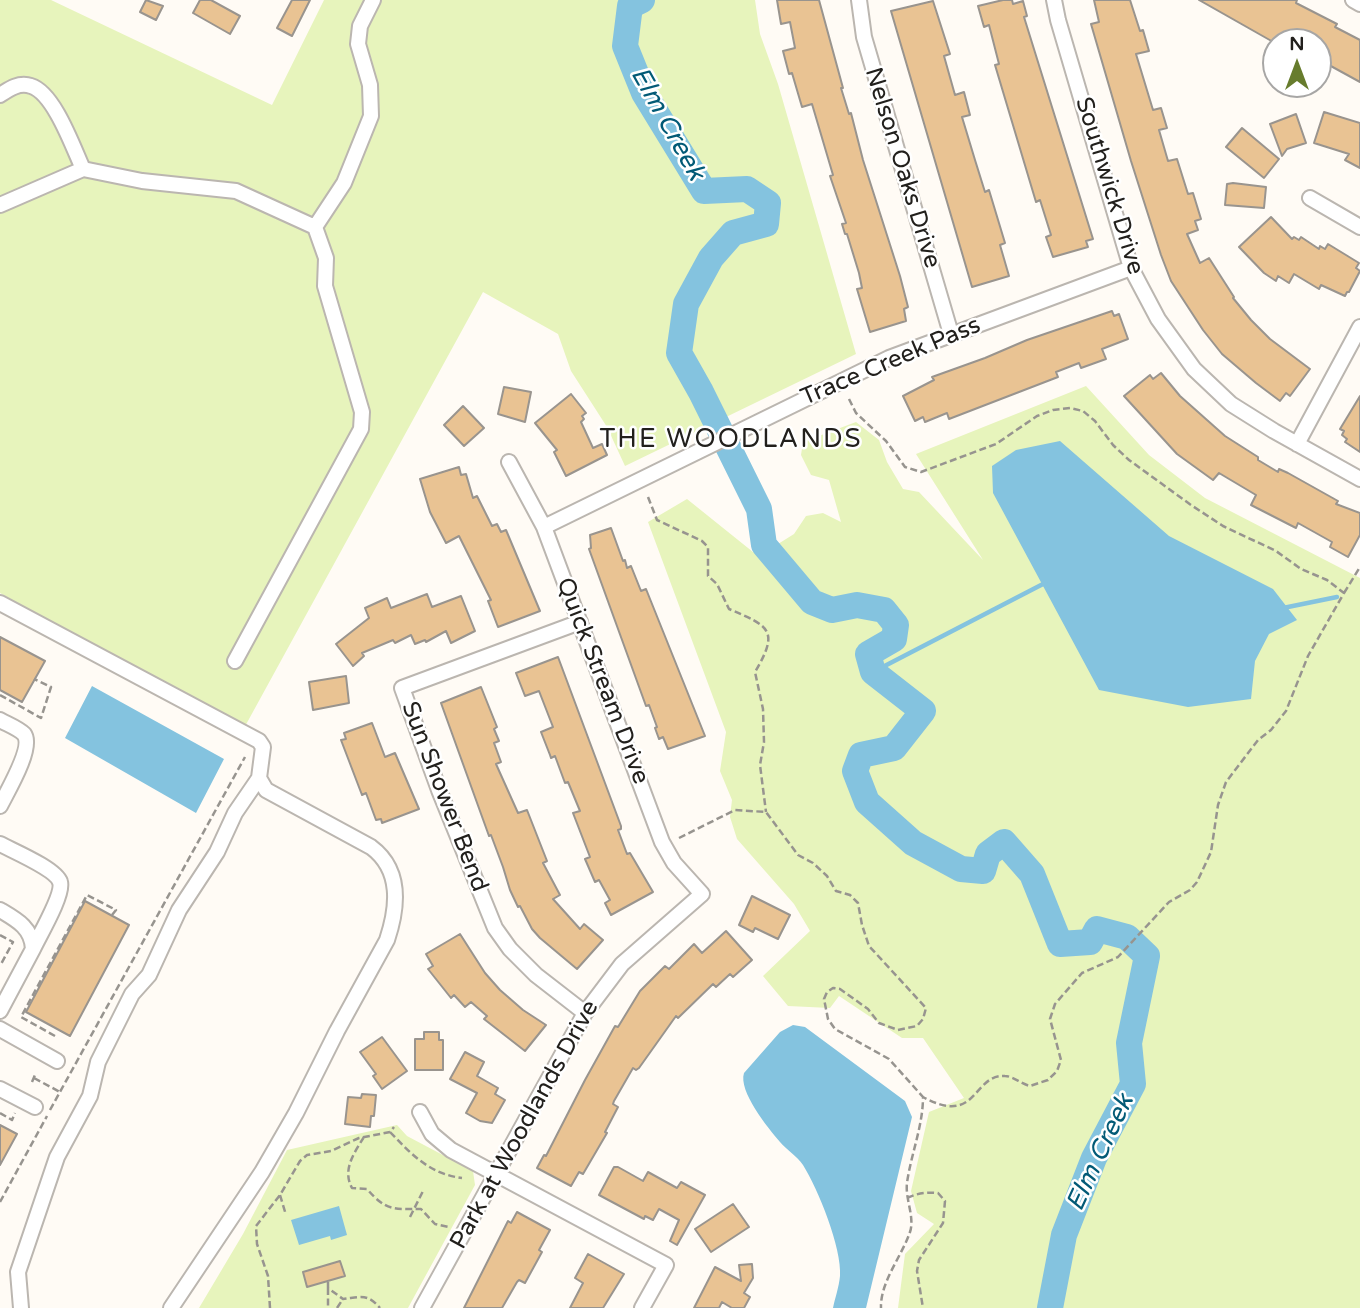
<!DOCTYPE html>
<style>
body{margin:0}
#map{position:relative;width:1360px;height:1308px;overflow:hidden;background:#fffbf5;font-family:"Varela Round",sans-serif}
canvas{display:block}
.north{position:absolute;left:1262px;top:28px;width:70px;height:70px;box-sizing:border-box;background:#fff;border:2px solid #a7a6a5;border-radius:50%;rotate:0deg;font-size:19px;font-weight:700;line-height:28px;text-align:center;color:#22201d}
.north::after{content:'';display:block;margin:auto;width:24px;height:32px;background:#677c2d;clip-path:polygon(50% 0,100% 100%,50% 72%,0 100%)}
</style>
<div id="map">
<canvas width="1360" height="1308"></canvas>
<div class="north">N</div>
</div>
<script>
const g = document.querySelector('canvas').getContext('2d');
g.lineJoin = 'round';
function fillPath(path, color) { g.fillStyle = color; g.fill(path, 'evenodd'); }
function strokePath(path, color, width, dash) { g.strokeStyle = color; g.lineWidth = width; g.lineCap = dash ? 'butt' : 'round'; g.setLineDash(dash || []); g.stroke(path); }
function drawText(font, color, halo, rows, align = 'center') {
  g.font = font + ' "Varela Round",sans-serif'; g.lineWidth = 5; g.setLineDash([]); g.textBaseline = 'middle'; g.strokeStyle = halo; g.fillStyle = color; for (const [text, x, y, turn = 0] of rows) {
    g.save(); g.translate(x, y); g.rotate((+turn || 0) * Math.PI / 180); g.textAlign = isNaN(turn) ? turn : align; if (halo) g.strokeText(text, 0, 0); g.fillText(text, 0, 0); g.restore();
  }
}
fillPath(new Path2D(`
 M0,0H51L272,105L324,0H755L760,34L778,84L856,354L625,466L607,427L571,371L558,334L483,292L243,730L0,593Z
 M1086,386L1149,455L1205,498L1360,578V1308H898L905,1254L934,1224L917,1213L911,1191L929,1112L964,1098L923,1038H902L839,996L830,1008L788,1006L763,976L810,931L794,904L737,839L730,817L732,800L720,771L726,732L648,522L687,499L753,552L762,554L794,534L806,516L823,513L841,522L829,480L811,475L801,455L803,442L856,422L879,440L887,462L903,489L919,492L983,560L916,454Z
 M397,1125L407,1136L473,1171L475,1185L408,1308H199L243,1234L287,1150Z`), '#e7f4bc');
fillPath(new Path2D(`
 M1060,441L1169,536L1273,589L1297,620L1269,634L1255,661L1251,699L1188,707L1099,690L993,493L992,466L1016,450Z
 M92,686L224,759L196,813L65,738Z
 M793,1025L805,1027L905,1101L912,1117L866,1308H833C835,1298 839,1287 840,1276C842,1248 818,1189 803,1165C797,1156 787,1150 780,1142C768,1128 738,1091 744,1073L780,1032Z
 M339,1206L347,1235L331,1240L330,1236L299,1245L291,1220Z`), '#84c3df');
strokePath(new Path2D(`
 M1283,608L1337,597
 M873,672L1043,584L1048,585`), '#84c3df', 4.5);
strokePath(new Path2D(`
 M642,0L630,6L625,46L644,93L704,191L747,189L768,203L766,224L733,233L711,258L686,304L679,353L701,392L759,509L764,545L812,602L832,610L857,605L884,610L896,625L894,639L868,654L873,672L923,711L894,748L861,755L855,771L867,802L913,843L961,869L983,871L988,854L1004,842L1032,874L1060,944L1090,942L1097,929L1127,937L1147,956L1129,1043L1133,1084L1094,1158L1064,1235L1050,1308`), '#84c3df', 26);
const building = new Path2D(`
 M146,0L163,6L156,20L140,12Z
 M200,0H211L240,16L230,34L193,13Z
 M292,0H310L292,36L277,28Z
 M777,0H819L843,88H841L849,114L851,113L863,160L900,276L908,307L904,309L906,321L870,332L857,289L862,288L859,273L847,234H845L842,224L846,223L830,176L833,175L812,104L802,107L792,73L789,74L783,51L795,48L790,22L781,24Z
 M1003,0H1012L1013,4L1023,1L1027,16L1024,17L1093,239L1086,241L1088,247L1053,257L1046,237L1051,235L1040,200L1036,202L1030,182L995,65L999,64L989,25L984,27L978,6Z
 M1094,0H1130L1140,31L1143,30L1149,51L1136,54L1153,110L1161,108L1167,128L1159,130L1168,161L1177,159L1188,194L1193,193L1201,219L1195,221L1198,230L1187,234L1200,263L1209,258L1234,297L1233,298L1251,320L1270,339L1310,369L1290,396L1286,393L1280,401L1256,383L1222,354L1203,330L1171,281L1161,255L1131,161L1091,24L1099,22Z
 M1199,0H1297L1296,3L1337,24L1335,27L1360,40V82L1318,59V42H1295L1280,34L1275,43Z
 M933,1L950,54L944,56L955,95L964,92L970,115L962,117L975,160L985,192L989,190L1005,243L1000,245L1009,276L972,287L891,11Z
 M1324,112L1360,123V168L1345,160L1349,154L1314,143Z
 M1296,114L1306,143L1287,149L1282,156L1270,124Z
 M1242,128L1279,159L1264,178L1226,147Z
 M1233,183L1266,187L1264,208L1225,205L1227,184Z
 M1271,217L1292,239L1294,237L1299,240L1301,237L1319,249L1320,246L1325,249L1328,244L1359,263L1356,268L1360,271L1349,292H1347L1345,296L1321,285L1319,289L1294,274L1289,283L1278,276L1276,281L1264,273L1239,247Z
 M1112,311L1114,316L1119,314L1128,339L1102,349L1106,359L1081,368L1079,363L1056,372L1058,377L949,419L947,413L925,422L923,417L915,421L903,396L934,380L932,377L985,358L1027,340Z
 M1161,373L1180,396L1225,436L1258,457V460L1278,472L1279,469L1288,473L1338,501L1336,504L1360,513V535L1348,557L1330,547L1332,542L1298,523L1296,528L1251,505L1256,495L1219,473L1213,480L1177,454L1124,396L1150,375L1153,379Z
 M504,387L531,392L525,422L498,414Z
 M571,394L586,413L582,416L584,419L581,422L593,448L602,444L607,455L566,476L554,452L557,450L535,423Z
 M1360,396V452L1345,442L1347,439L1342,435L1344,431L1340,429Z
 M463,406L484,428L464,446L444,425Z
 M459,467L461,475L466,474L473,498L477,496L492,526L497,524L501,532L506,530L540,611L498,627L488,601L491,600L459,536L446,543L430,512L420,479Z
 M611,528L623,561L625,560L627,568L631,566L641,591L646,589L705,736L668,749L663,737L659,739L655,728L657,727L649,705L646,706L589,549L591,548L590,535Z
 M427,594L432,607L461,596L475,631L451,643L446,631L426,642L425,640L415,644L411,635L395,643L393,640L362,653L364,656L353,666L336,644L369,618L365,608L387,598L391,608Z
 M0,637L45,661L22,702L0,690Z
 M558,657L621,826V829L618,830L627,854L630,853L653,892L611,915L605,903L610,900L599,880L595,882L585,859L590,857L573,813L580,811L568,782L565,783L555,756L551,758L550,755L541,732L553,727L539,691L525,696L516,673Z
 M346,676L349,703L313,710L309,682Z
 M481,687L497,727L494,729L499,741L494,743L501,762L496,764L518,813L527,810L547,861L543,863L560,895L553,899L580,929L584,924L603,940L577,969L540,938L532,929L520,906L518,907L510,890L503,867L491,835L489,836L441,703Z
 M372,723L385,757L395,753L419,809L382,823L381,819L376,820L366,793L362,795L341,740L346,739L344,733Z
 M752,896L790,915L778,939L755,928L753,932L739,925Z
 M85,901L129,925L70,1036L26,1012Z
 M726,931L752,960L733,977L730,974L716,987L713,984L678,1018L676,1016L639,1068L636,1070L633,1068L614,1101L613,1104L618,1107L605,1132L607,1133L583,1174L579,1172L571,1186L537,1168L544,1155L546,1156L585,1080L615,1026L618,1027L640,991L665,966L669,969L694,944L702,953Z
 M460,934L485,973L500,990L523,1010L546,1025L525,1051L484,1019L487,1016L471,1002L465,1007L454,995L451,998L428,969L433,966L426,954Z
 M424,1032H439V1040H443V1070H415V1039H424Z
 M382,1037L407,1071L382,1089L373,1076L376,1074L360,1052Z
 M465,1052L484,1062L477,1076L498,1088L495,1094L505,1100L492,1123L480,1121L466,1113L477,1093L450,1079Z
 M362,1094L376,1095L374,1116H371L370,1127L345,1124L348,1097L361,1098Z
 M0,1125L17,1134L0,1165Z
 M614,1167H618L643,1181L648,1172L677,1188L681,1182L705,1195L677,1245L670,1241L679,1220L659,1209L653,1220L645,1216L644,1219L599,1195Z
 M733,1204L749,1227L711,1252L695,1229Z
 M517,1212L550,1230L539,1250L542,1252L525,1283L519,1280L517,1282L502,1308H464L508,1221L511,1223Z
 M588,1254L624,1274L603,1308H570L583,1283L575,1278Z
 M340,1261L345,1276L307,1287L303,1272Z
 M752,1264L753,1278L744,1293L750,1297L744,1308H732L722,1302L719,1308H694L715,1267L741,1281L739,1265Z`);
fillPath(building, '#e9c393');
strokePath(building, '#99948e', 2);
const minor = new Path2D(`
 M859,0L864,37L951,334
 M1054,0L1058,20L1131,268L1158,319L1194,369L1231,404L1274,431L1360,479
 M1353,0L1360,4
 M0,95C9,89 19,82 31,86C54,93 73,147 83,169
 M1310,198L1360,227
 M0,205L83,169L142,181L236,191L315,227L344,183L371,116L370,85L358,44L360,26L373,0
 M1297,444L1360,327
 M544,527L889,358L1131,268
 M0,603L259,741L263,747L259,778L266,790L371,847C402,870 398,907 387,940L337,1031L296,1113L262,1172L171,1308
 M580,622L402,688L439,790L495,928L510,949L536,975L585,1013
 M235,661L361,429L362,412L325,286L326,258L315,227
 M0,720C7,724 18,728 24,734C34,747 7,792 0,806
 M0,844C13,851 56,869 60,882C64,894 39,936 33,949
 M0,910C17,920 32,928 33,949L0,1011
 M0,1029L57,1061
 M0,1089L35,1107
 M420,1112L432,1134L451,1150L666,1265L642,1308
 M21,1308L18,1272L57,1157L90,1096L98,1062L132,994L149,975L179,910L217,852L235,813L259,778
 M422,1308L585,1013L622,964L702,894L674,863L662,842L544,527L509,462`);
strokePath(minor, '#bbb6b0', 18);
strokePath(new Path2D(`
 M849,399L856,413L886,441L905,467L921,472L996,444L1037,416L1053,410L1070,408L1083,411L1095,421L1113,445L1129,460L1191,505L1223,526L1276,551L1301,569L1327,580L1344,593L1308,656L1286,711L1271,730L1258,740L1226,782L1218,805L1211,852L1197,882L1190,890L1169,902L1118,957L1082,973L1055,1004L1050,1019L1061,1060L1057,1071L1048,1080L1030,1086C1021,1084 1013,1076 1005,1076C972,1074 978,1127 923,1097
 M648,497L657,520L702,541L708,547V576L717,584L729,609C769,626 780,630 755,672L763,709L764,742L760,765L766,812
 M1344,593L1360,567
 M0,695L41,718L51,687L34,679
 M679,838L735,810L766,812L798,855L813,863L827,876L836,891L850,895L858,903L862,925L869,946L926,1008L923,1019L917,1026L898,1030L879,1023L868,1009L840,989L833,988L827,992L824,999L828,1019L835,1029L889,1059L923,1097C923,1126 911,1154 907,1183C905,1199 915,1217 910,1232C902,1256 880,1282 881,1308
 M0,935L13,942L0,966
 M55,1036L21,1017L87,895L116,910L112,915
 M34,1078L60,1092
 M32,1082L35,1075
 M50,1110L245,757
 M0,1113L12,1120L15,1113
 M390,1132C412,1155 430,1174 462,1178
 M364,1137C354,1153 342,1170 352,1188L367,1189C386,1211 393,1209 421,1209L435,1224L449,1227
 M280,1195L286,1215
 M907,1198C918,1193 926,1192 938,1193L945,1201L943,1223L919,1260L917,1271L923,1308
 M0,1202L47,1116
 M410,1217L423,1191
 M328,1282V1288L343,1299C361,1297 367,1293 380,1308
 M328,1288V1308
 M270,1308L268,1276L257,1244L256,1226L280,1195L300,1161L307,1155L331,1151L359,1138L390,1132L394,1127
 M337,1308L343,1299`), '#97948f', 2.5, [7, 3.5]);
strokePath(minor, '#fff', 14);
drawText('24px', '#22201d', '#fff', [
 ["Nelson Oaks Drive",902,168,73],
 ["Southwick Drive",1109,186,73],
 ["Trace Creek Pass",891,362,-23],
 ["Quick Stream Drive",602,681,69],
 ["Sun Shower Bend",444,797,69],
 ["Park at Woodlands Drive",525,1125,-61]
]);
drawText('italic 26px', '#025a76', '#fff', [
 ["Elm Creek",667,124,61],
 ["Elm Creek",1101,1153,-65]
]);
g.letterSpacing = '2px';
drawText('26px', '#22201d', '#fff', [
 ["THE WOODLANDS",731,440]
]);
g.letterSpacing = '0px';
</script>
